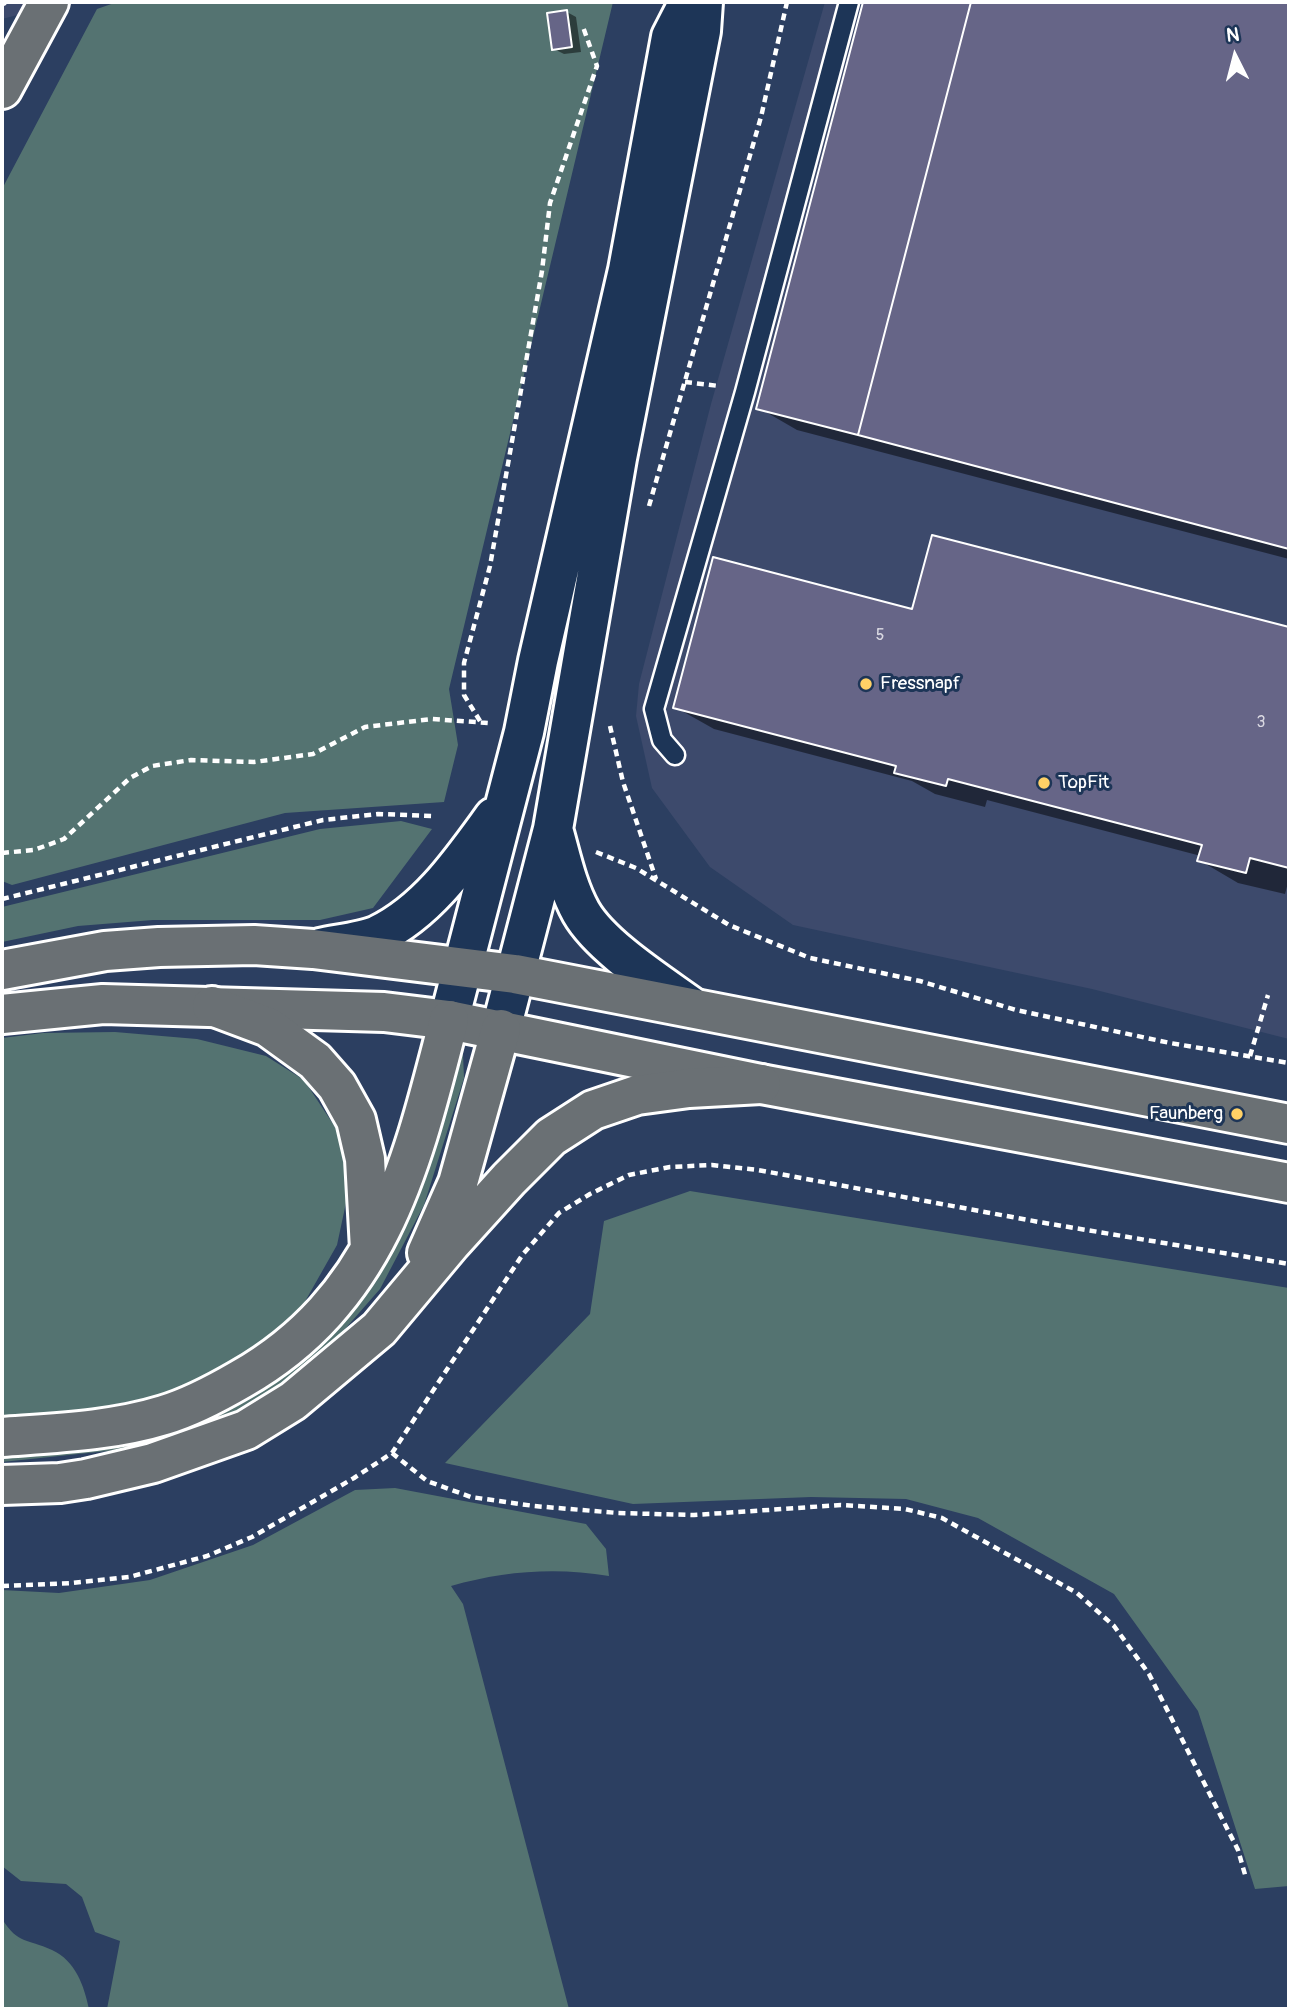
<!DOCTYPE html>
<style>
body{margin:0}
#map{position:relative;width:1291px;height:2011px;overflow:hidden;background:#2c3f61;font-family:Pangolin,sans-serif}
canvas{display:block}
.frame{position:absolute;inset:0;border:4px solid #fff;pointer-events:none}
.north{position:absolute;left:1200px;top:21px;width:70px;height:70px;-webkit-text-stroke:5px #1d3557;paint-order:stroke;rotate:354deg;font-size:19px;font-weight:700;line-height:28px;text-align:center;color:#fff}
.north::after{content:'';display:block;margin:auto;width:24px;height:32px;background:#fff;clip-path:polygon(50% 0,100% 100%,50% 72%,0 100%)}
</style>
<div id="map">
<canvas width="1291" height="2011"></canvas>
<div class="frame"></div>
<div class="north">N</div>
</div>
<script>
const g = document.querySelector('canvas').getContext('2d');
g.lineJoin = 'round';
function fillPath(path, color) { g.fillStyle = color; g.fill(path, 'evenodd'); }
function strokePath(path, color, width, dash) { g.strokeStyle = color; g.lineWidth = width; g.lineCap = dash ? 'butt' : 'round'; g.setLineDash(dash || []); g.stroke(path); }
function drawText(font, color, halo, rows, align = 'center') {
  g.font = font + ' Pangolin,sans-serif'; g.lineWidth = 6; g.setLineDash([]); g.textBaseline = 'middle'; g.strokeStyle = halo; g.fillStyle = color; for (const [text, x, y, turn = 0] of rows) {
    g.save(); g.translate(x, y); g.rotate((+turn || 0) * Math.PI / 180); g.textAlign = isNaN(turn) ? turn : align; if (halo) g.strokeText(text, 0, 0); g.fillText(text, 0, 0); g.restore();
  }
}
fillPath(new Path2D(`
 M2,2H68L2,19Z
 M825,2H1289V1039L1092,989L793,925L710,867L652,788L636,716L639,684L711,404Z`), '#3d4a6c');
fillPath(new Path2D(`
 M117,2H613L449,689L458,745L444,802L285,813L12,885L2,881V189L97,9Z
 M401,821L432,829L373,908L320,920H153L78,926L2,942V907L320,829Z
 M115,1032L197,1039L266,1056L304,1080L337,1130L350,1184L337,1245L303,1305L249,1354L181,1391L87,1410L2,1416V1038L43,1033Z
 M463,1054L464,1078L424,1205L380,1289L317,1361L235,1414L146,1447L2,1462V1453L134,1438L376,1274L417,1195L454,1061Z
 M690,1191L1289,1288V1886L1255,1889L1198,1711L1114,1594L978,1518L906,1499L811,1497L633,1504L445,1463L590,1314L604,1221Z
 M395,1488L586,1524L606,1549L609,1576C556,1567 503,1571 451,1586L463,1604L569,2009H107L120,1941L95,1932L82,1897L66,1884L21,1881L2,1866V1590L59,1593L150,1580L253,1545L355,1490Z
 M2,1919C19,1945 26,1938 52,1950C76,1961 84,1986 89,2009H2Z`), '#547371');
fillPath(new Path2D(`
 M865,2H1289V559L797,430L759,408Z
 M567,12L576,17L581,52L564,54L554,49Z
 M933,537L1289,629V879L1285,894L1238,883L1199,860L1201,856L987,800L985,807L935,794L912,781L714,729L675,707L914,611Z`), '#0007');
const building = new Path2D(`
 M863,2H971L858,435L756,409Z
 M971,2H1289V549L858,435Z
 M567,10L572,47L552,50L547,13Z
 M932,535L1289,627V868L1250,858L1246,873L1197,861L1202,845L948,779L946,786L894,773L896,766L673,708L713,557L912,609Z`);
fillPath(building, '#666587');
strokePath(building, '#fff', 2);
const lane = new Path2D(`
 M675,755L662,740L654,709L745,392L849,2`);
const secondary = new Path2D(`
 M553,829C561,857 567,887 581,912C601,947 660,984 693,1008
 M320,948C338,944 361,942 378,935C428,911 462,861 494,817
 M449,1020L524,732L538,661L628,270L671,37L689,2
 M501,1029L553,829L617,458L701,31L703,2`);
const primary = new Path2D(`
 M2,970L105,951L159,947L254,945L313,949L515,974L1289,1124
 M2,1014L103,1004L384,1012L449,1020L761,1084L1289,1183`);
const highway = new Path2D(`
 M2,89L49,2
 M212,1006L268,1027L315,1061L337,1086L356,1120L365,1159L370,1249
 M427,1253L458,1183L501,1029
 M2,1437C56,1433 112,1431 164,1415C191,1407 217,1393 241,1379C381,1299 412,1164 449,1020
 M2,1485L60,1483L86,1479L153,1463L246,1430L293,1401L379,1329L451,1243L509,1179L551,1137L593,1110L637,1095L689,1088L761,1084`);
strokePath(lane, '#fff', 23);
strokePath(secondary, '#fff', 44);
strokePath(primary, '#fff', 44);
strokePath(highway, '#fff', 44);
strokePath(new Path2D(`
 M685,382L719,386
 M649,506L761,117L787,2
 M480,721L464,695V663L490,566L542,271L550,203L597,66L583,27
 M610,726L623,782L656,879
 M596,852L636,868L729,925L810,958L920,981L1016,1010L1170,1043L1289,1063
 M2,853L34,850L64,839L130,778L152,766L191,760L254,762L313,754L365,727L432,719L489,723
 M2,899L323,820L378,814L433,816
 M1250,1056L1268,995
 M392,1453L427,1481L471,1497L534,1506L618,1513L694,1515L841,1505L905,1509L942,1518L1077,1593L1114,1626L1149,1674L1238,1850L1246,1878
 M2,1586L72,1583L129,1577L207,1556L252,1537L354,1478L392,1453L523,1254L559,1213L590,1194L629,1175L670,1167L712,1165L758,1170L1039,1222L1289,1264`), '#fff', 4.5, [7, 5]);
strokePath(lane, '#1d3557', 18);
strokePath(secondary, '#1d3557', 38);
strokePath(primary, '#6a7074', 38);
strokePath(highway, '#6a7074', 38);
const rail = new Path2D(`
 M2,2H3`);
strokePath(rail, '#fff', 8);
strokePath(rail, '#1d3557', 5, [16]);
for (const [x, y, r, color] of [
 [866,684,7,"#ffd166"],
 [1044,783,7,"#ffd166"],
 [1237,1114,7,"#ffd166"]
]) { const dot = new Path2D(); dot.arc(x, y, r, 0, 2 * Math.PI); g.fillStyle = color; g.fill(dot); strokePath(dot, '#1d3557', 2.5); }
drawText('16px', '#d9d8e1', null, [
 ["5",880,636],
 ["3",1261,723]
]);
drawText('19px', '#fff', '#1d3557', [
 ["Fressnapf",880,684],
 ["TopFit",1058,783],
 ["Faunberg",1223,1114,"right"]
], 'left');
</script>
